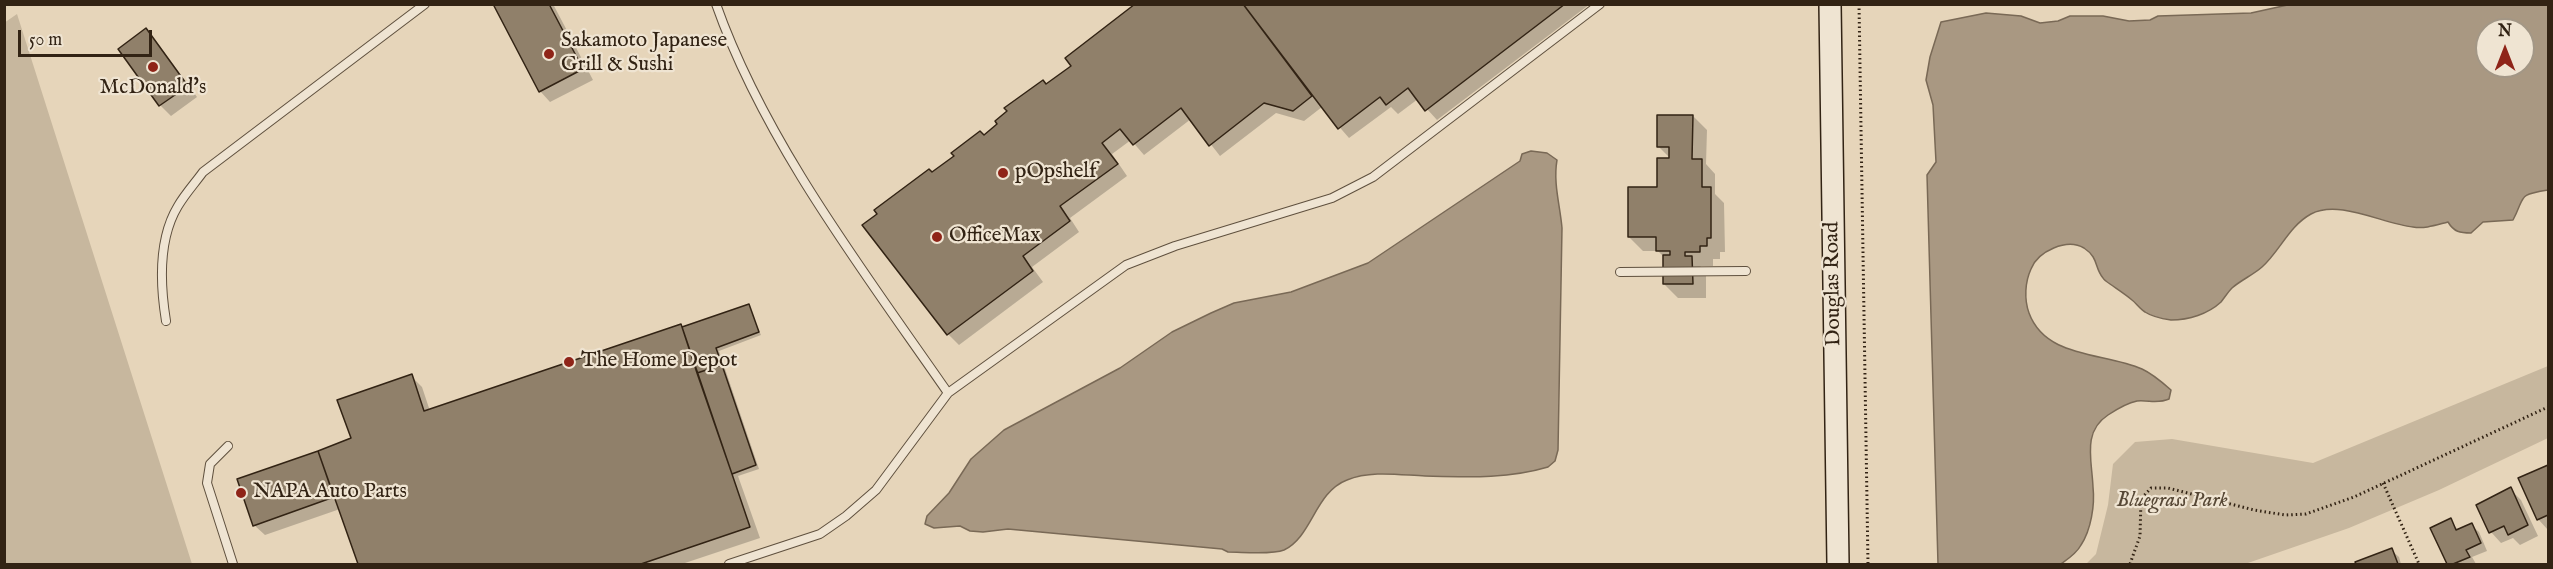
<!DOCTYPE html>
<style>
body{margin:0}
#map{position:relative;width:2553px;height:569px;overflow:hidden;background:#e6d5ba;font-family:"IM FELL English",serif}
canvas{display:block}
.frame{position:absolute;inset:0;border:6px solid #322314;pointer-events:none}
.north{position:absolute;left:2475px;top:18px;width:60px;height:60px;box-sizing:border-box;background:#efe4d2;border:2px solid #a39786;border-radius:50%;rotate:0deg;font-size:16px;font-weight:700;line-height:24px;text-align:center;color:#322314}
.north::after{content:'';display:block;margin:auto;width:21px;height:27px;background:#8f2418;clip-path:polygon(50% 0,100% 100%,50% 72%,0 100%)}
.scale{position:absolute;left:18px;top:30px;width:134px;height:27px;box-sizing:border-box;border:3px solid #322314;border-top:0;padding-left:8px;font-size:18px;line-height:21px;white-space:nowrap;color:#322314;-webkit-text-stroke:4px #efe4d2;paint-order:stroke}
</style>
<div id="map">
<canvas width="2553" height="569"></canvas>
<div class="frame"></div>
<div class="north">N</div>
<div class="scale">50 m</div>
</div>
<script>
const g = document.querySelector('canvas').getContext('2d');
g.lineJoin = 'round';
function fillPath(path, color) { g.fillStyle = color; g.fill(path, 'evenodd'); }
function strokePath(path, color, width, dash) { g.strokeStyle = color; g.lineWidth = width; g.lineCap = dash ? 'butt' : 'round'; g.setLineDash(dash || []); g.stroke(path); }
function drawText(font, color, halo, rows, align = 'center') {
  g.font = font + ' "IM FELL English",serif'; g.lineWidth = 4.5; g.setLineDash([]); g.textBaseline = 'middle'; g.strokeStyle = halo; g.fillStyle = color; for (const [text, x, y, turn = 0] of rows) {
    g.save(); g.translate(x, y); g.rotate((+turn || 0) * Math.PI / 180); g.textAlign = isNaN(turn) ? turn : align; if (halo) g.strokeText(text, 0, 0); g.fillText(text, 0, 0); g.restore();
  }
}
fillPath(new Path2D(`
 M17,14L192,564H5L4,23Z
 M2548,366V438L2439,490L2349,528L2245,564H2086L2096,554L2108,505L2113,464L2135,442L2172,439L2313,463Z`), '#c7b79e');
const water = new Path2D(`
 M2292,4L2548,5V190C2516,195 2526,196 2513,220L2483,222L2471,233C2460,233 2454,232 2448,222C2436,225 2425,229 2413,227C2383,224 2339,199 2311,214C2289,226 2280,251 2262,267C2253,275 2241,280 2232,288C2228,292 2225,297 2221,302C2208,314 2189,320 2171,320C2164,319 2151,316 2145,312C2140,309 2136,303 2132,300C2125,294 2117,289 2110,284C2107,282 2104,280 2103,278C2094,267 2099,258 2084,248C2067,238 2038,251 2031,269C2025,282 2024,299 2029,313C2046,359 2104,352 2142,369C2153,374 2162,382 2171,390L2169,399C2158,404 2149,400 2137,401C2127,403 2117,409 2108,415C2082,432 2092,460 2093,487C2095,505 2091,530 2081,545C2077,553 2068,559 2061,564H1938L1927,175L1936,162L1933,105L1926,80L1930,57L1941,22L1986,13L2021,16L2040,23L2058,21L2070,16H2103L2129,21L2150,20L2158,16L2251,13ZM2487,30H2523V66H2487Z
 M1531,151L1547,153L1557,160C1553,183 1560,205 1562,228L1558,450L1555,461L1548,467C1508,479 1466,477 1425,476C1400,475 1371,470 1347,480C1315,492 1312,537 1284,550C1272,555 1243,552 1228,552L1222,549L1008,529L983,532L970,531L960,526L934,528L925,524L927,516L949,493L971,459L1004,430L1120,368L1172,332L1211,313L1234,303L1291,292L1368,263L1520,161L1522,154Z`);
fillPath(water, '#a99882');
strokePath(water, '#796956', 1.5);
fillPath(new Path2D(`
 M495,4H553L593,80L550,102L540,91Z
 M1137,4H1590L1437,120L1418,99L1398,114L1391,107L1349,138L1322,107L1304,121L1276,113L1220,156L1191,119L1144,155L1131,140L1112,154L1127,176L1070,218L1079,232L1032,267L1043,282L959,345L948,334L932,174L984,137L1073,66Z
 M146,30L156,41L197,97L171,116L160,105L120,50Z
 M1693,116L1707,130L1706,164L1715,174V194L1724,203L1725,252H1720V259H1713V266H1700L1706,271V298H1678L1664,284V257L1658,251H1643L1629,237L1658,188L1672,160L1658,146Z
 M748,306L761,335L719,351L759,469L738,476L760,538L682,564H360L340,509L265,535L254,525L239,480L353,439L411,376L422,387L430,411Z
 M2548,466V530L2538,519L2520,479Z
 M2510,489L2521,500L2538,536L2520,545L2513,538L2501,543L2491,532L2478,506Z
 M2450,520L2459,531L2471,525L2479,532L2487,551L2472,557L2476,564H2449L2432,528Z
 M2391,550L2399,557L2401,564H2358L2357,563Z`), '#0003');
const building = new Path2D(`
 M493,4H549L583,69L539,92Z
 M1135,4H1243L1312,96L1293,111L1264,103L1209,146L1181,108L1133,145L1120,129L1102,143L1118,164L1060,206L1070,221L1023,256L1033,271L947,335L862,225L877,214L874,210L929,169L932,172L954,156L951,153L980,131L984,135L997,124L995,121L1007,111L1004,108L1043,80L1046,84L1071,66L1065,58Z
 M1243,4H1565L1425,111L1408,88L1386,105L1380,97L1338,129Z
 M146,28L188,86L159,106L118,49Z
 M1657,115H1693L1692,159H1702V187H1711V238H1707V246H1700V252H1685V256H1692L1693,284H1663V255H1670V251H1656V237H1628V187H1657V158H1669V147H1657Z
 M749,304L759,332L716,348L722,365L697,373L682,327Z
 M681,324L750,527L641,564H358L318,451L351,438L337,400L412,374L424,411Z
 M722,365L756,465L732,474L697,373Z
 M318,451L334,497L253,526L237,479Z
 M2548,465V515L2537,520L2518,478Z
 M2511,487L2528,525L2508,535L2504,526L2489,533L2476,505Z
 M2451,518L2456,530L2472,523L2481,543L2466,550L2470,557L2453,564H2447L2430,528Z
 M2392,548L2398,564H2356L2355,562Z`);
fillPath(building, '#90806a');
strokePath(building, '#322314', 1.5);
const lane = new Path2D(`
 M716,4C765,143 865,273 948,393
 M1620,272L1746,271
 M166,321C160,284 158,239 178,206C185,194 195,183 203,172L425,4
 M228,446L210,464L207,483L233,564
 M729,564L820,534L846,516L876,490L948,393L1126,265L1175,246L1332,198L1373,177L1600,4`);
const secondary = new Path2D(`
 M1830,4L1838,564`);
strokePath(lane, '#5f503e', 10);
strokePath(secondary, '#322314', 24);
strokePath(new Path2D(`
 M1859,4L1868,564
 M2383,483L2419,564
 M2130,564L2140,536L2141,499L2151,488H2168L2254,510L2285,515L2306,514L2354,497L2548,407`), '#322314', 3, [1.5, 3]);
strokePath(lane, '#efe4d2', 8);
strokePath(secondary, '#efe4d2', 21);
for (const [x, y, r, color] of [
 [549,54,6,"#8f2418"],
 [153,67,6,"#8f2418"],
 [1003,173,6,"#8f2418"],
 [937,237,6,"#8f2418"],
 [569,362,6,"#8f2418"],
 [241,493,6,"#8f2418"]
]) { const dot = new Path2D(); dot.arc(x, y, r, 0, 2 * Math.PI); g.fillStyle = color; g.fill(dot); strokePath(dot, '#efe4d2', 2); }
drawText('21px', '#322314', '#efe4d2', [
 ["Sakamoto Japanese",561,42],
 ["Grill & Sushi",561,66],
 ["McDonald's",153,89,"center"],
 ["pOpshelf",1015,173],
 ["OfficeMax",949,237],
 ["The Home Depot",581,362],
 ["NAPA Auto Parts",253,493]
], 'left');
drawText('21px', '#322314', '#efe4d2', [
 ["Douglas Road",1834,284,-91]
]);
drawText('italic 21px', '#574836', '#efe4d2', [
 ["Bluegrass Park",2172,502]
]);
</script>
